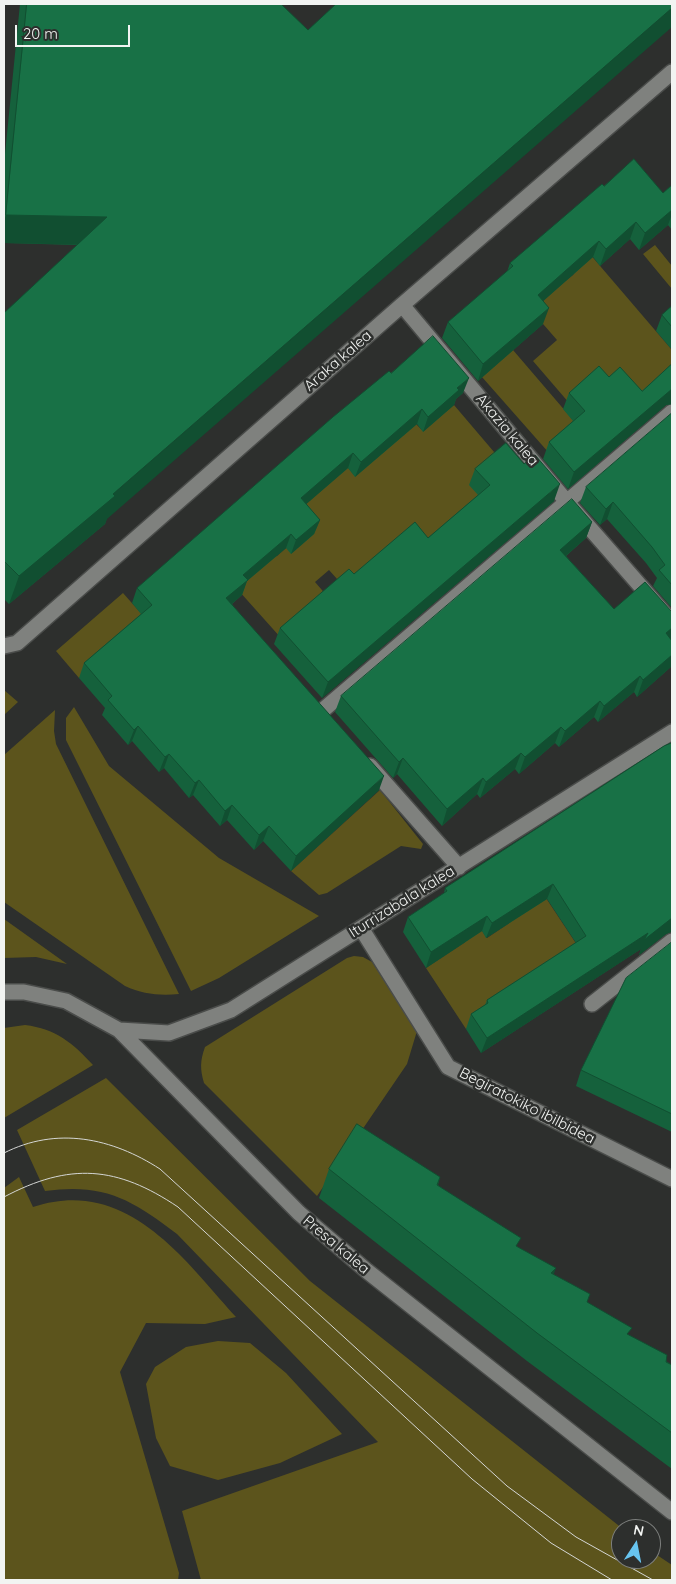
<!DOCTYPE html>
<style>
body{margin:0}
#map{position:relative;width:676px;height:1584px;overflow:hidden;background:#2d2f2d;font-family:Quicksand,sans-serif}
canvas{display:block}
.frame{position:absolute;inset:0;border:5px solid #f2f4f2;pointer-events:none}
.north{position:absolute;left:611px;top:1519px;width:50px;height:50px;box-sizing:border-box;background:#2d2f2d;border:1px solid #7c7e7c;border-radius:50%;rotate:11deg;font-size:14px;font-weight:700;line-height:20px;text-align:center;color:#f2f4f2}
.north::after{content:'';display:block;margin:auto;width:18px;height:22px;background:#67c4ef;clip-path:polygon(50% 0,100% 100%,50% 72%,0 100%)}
.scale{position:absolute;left:15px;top:25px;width:115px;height:22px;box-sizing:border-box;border:2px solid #f2f4f2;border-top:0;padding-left:6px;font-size:15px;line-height:18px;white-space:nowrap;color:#f2f4f2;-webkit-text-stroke:4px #2d2f2d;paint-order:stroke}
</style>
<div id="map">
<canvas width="676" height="1584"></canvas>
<div class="frame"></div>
<div class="north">N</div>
<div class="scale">20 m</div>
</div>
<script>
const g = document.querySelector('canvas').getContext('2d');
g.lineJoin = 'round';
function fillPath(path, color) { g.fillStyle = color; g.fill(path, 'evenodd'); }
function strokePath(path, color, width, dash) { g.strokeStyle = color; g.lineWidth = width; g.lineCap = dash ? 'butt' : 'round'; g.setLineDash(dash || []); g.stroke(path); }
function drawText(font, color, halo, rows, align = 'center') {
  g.font = font + ' Quicksand,sans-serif'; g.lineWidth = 5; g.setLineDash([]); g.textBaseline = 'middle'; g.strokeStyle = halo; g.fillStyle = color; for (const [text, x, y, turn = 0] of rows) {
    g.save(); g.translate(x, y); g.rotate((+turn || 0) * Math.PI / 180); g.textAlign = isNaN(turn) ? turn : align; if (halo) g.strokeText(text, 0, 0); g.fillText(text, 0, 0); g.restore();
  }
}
fillPath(new Path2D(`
 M655,245L672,266V289L643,254Z
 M589,253L672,350V375L636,407L570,404L533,361L557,340L530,309L573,275Z
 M513,350L579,427L549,453L482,377Z
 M454,405L500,459L484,502L372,618L329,570L315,582L328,597L281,638L222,572L277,556L309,528L290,506L344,463L355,476L416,424L423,431Z
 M123,593L146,619L79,678L56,651Z
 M4,690L18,702L4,715V689Z
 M74,707L109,766L219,858L319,916L219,978L191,991L66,740V718Z
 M55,710L54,731L56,744L179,994C159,996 143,994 125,986L4,902V755Z
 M380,790L423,844L421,849L401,846L327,893L319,895L291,871Z
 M542,892L581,951L466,1029L426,968L464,943L480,928L487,938L508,924Z
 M4,919L67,964L36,957L4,958Z
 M354,956L363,957L372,962L417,1031L407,1064L317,1196L204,1083C200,1069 200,1061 205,1047L347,958Z
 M25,1025C56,1029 73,1043 93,1065L4,1118V1028Z
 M106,1078L310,1281L623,1529L621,1559H651V1551L672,1565V1580H201L182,1511L378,1442L177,1234C131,1199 104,1183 45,1191L17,1130Z
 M19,1177L33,1207C126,1176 183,1258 236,1317L205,1324L146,1323L120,1372L179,1573L178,1580H4V1188Z
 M218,1341L250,1343L286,1373L342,1434L280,1463L218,1480L170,1466L156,1438L146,1384L155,1367L186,1347Z`), '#5c541c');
const minor = new Path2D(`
 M402,305L567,502L672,622
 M4,646L17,643L402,305L672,72
 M323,710L672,412
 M370,766L459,867
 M361,928L448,1067L672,1179
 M4,992H24L66,1001L119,1030L299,1213L367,1271L672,1512
 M592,1004L672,941
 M119,1030L169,1033L231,1010L672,732`);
strokePath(minor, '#4a4c4a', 18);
strokePath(minor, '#7f817e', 15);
strokePath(new Path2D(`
 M4,1153C57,1126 112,1138 160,1169L507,1486L576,1537L653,1580
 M4,1197C70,1162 117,1166 178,1207L472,1479L551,1543L612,1580`), '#d4d6d4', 1);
fillPath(new Path2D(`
 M20,4H281L105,524L9,604L4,599V313L77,245L4,243V164Z
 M672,185V230L668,225L639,250L630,239L600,266L593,257L543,301V324L478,381L442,338L448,322L507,272L510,263L604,186L663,193Z
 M672,306V350L656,331L662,315Z
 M672,364V404L666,405L568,489L543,459L549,442L573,421L563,409L569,393L609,377L642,391Z
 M391,373L463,393L456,399L454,405L423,432L417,424L355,477L348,468L306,504L320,520L314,534L291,554L286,548L247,581L242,595L232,604L379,790L291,871L263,841L254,850L227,820L220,826L193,795L189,798L164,768L159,772L132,741L128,745L102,715L105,708L79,678L84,663L141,614L132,603L137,588Z
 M672,413V608L653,586L657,578L646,563L607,519L600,525L580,503L586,487Z
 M475,469L554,501L322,698L274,644L280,628L354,574L428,538L478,495L469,485Z
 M592,522L586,538L566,556L614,609L672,612V639L671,640L672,641V666L637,697L634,692L598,722L594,717L559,747L555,743L519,774L515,769L480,798L477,794L442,826L397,774L393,778L335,712L341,696Z
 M672,743V932H671L666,934L639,955L641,949L481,1053L466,1029L471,1014L485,1005L487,1000L576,943L547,899L486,938L482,931L426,968L403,932L408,917L444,893L445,888Z
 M672,942V1132L576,1086L581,1070Z
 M329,1169L440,1177L438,1185L554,1275L587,1302L629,1336L672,1365V1469L527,1361L319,1198Z`), '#15613c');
fillPath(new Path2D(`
 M672,8V27L107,519L105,524L9,604L19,576Z
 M672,210V214L668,225L639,250L645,233Z
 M6,215L107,217L96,245L4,243V221Z
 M636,222L630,239L600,266L606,249Z
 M599,241L593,257L532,311L538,295Z
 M549,308L543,324L478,381L483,364Z
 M469,378L463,393L456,399L454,405L423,432L428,417L457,388Z
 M672,389V404L666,405L568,489L574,472Z
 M422,409L417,424L355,477L361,462Z
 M353,453L348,468L296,513L301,498Z
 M560,484L554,501L322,698L328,682Z
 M613,502L607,519L600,525L606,509Z
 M320,520L314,534L291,554L296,540Z
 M592,522L586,538L554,566L560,550Z
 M291,534L286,548L247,581L242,595L221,613L226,598L243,575Z
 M672,628V639L660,649L666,633Z
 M672,655V666L637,697L643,680Z
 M640,676L634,692L598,722L604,706Z
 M600,701L594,717L559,747L565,731Z
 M138,726L132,741L128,745L134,730Z
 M561,727L555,743L519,774L525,757Z
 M521,753L515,769L480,798L486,782Z
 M169,754L164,768L159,772L165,757Z
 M403,758L397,774L393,778L399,762Z
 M384,776L379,790L291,871L296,856Z
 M483,778L477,794L442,826L447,809Z
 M199,780L193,795L189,798L195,783Z
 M232,805L227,820L220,826L225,811Z
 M269,826L263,841L254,850L259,835Z
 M553,884L547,899L486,938L492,923Z
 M487,916L482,931L426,968L431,952Z
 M672,918V929L671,932L666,934L639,955L641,949L481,1053L487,1038L648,933Z
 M556,1268L546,1296L551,1273Z`), '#114f31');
const building = new Path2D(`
 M27,4H281L308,30L336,4H672V8L113,494L115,496L19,576L4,561V313L107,217L6,215Z
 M634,159L663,193L672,185V210L645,233L636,222L606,249L599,241L538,295L549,308L483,364L448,322L513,266L510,263L602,184L604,186Z
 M672,306V327L662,315Z
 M433,336L469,378L457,388L459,390L428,417L422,409L361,462L353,453L301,498L320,520L296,540L291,534L243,575L248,580L226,598L384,776L296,856L269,826L259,835L232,805L225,811L199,780L195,783L169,754L165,757L138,726L134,730L108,700L112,696L84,663L152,605L137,588L333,417L389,371L391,373Z
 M672,364V389L574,472L549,442L585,411L569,393L599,366L609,377L620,367L642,391Z
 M672,413V585L659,570L665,565L652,547L613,502L606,509L586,487Z
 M506,443L524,464L535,455L560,484L328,682L280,628L349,569L354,574L415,522L428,538L490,485L475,469Z
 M572,499L592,522L560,550L614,609L645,582L672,612V628L666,633L672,641V655L643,680L640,676L604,706L600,701L565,731L561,727L525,757L521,753L486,782L483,778L447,809L403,758L399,762L341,696Z
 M672,743V918L644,940L648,933L487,1038L471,1014L488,1003L487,1000L586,936L553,884L492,923L487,916L431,952L408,917L447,891L445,888L664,746Z
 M672,942V1114L581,1070L626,978Z
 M357,1124L440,1177L437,1185L521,1238L516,1246L556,1268L551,1273L590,1294L587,1302L632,1328L627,1334L667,1355L666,1362L672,1365V1433L537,1333L329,1169Z`);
fillPath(building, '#187146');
strokePath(building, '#114f31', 1);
drawText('15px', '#f2f4f2', '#2d2f2d', [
 ["Araka kalea",338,361,-41],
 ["Akazia kalea",507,430,50],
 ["Iturrizabala kalea",402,902,-32],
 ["Begiratokiko ibilbidea",527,1106,27],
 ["Presa kalea",336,1245,40]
]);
</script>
